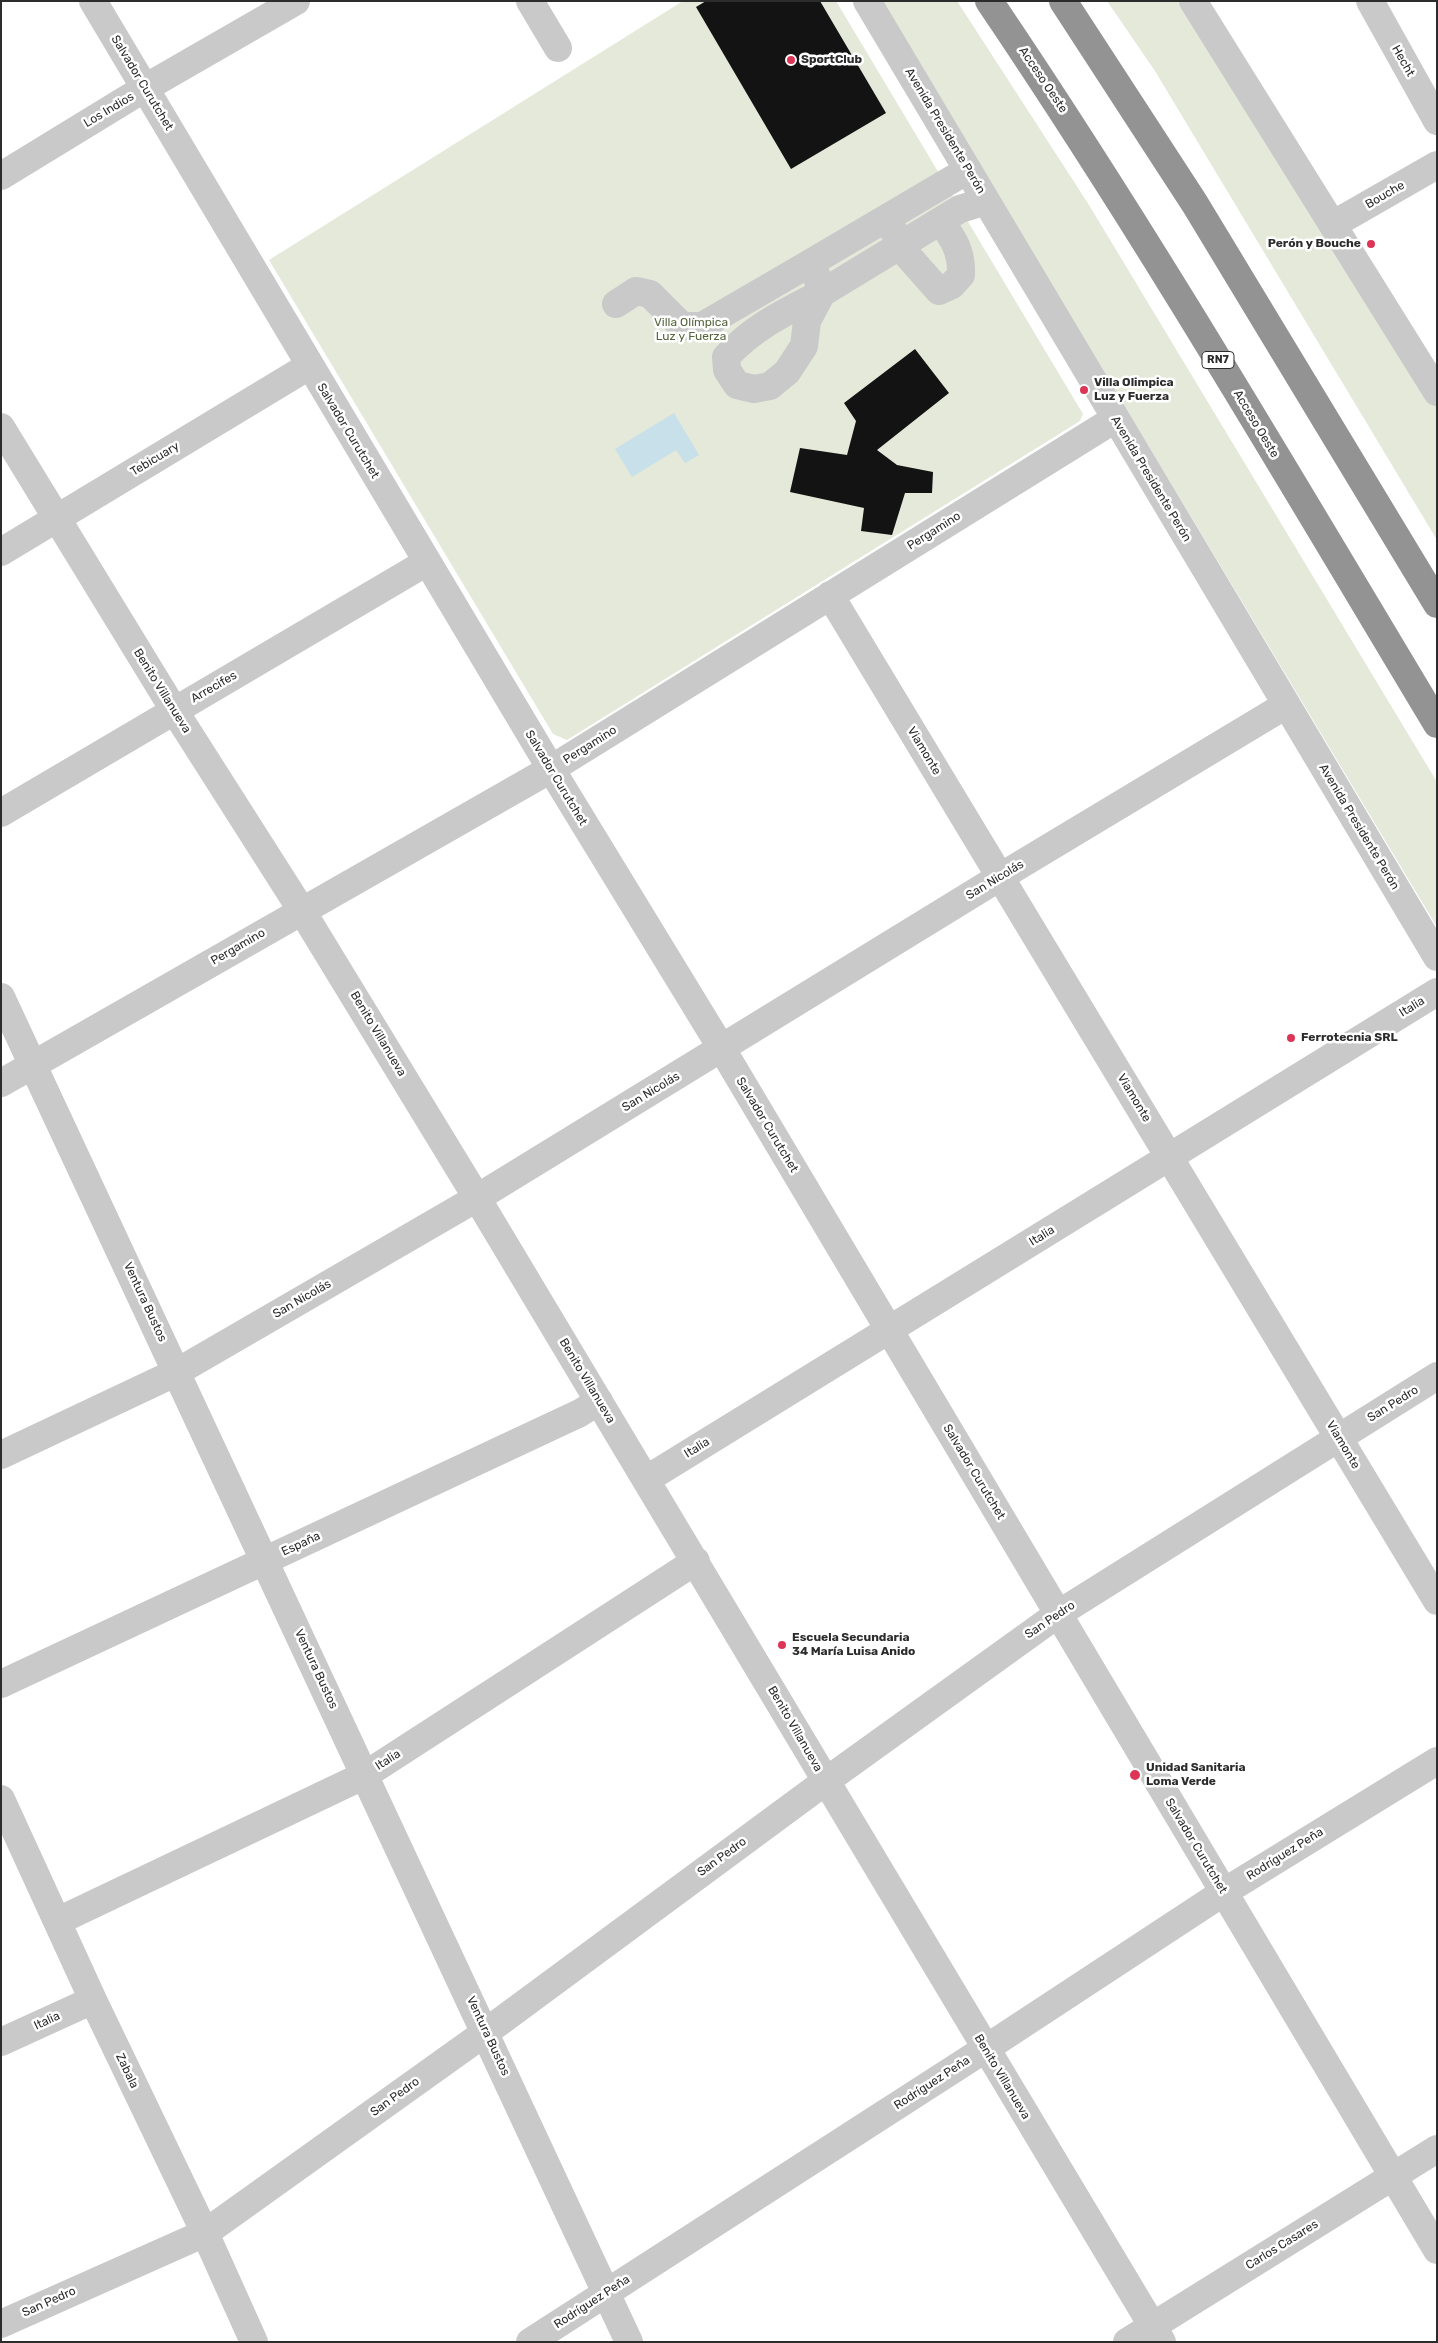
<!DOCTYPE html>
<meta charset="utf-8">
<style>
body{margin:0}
#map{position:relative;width:1438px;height:2343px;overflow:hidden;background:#fff;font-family:Rubik,sans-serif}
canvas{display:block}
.frame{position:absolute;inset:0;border:2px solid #2c2c2c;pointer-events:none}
</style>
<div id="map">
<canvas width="1438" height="2343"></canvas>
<div class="frame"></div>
</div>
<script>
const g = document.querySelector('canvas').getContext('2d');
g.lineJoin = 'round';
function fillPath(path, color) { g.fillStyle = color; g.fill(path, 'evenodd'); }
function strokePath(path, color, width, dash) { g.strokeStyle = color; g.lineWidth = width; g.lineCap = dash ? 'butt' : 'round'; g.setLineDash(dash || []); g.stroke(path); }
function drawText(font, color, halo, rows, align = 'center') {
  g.font = font + ' Rubik,sans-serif'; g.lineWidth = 5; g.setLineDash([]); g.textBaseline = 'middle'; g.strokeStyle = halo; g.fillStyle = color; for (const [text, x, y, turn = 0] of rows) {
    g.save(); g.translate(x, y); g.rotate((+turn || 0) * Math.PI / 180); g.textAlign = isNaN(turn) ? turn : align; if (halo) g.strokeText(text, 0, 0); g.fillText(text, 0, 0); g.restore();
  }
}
fillPath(new Path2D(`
 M683,1H836L1083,414L1080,421L567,740L553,734L269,260Z
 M882,1H957L1089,205L1437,782V927Z
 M1107,1H1182L1414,371L1437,408V540L1155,71Z`), '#e4e9da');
fillPath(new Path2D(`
 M674,413L699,455L685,463L676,450L632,477L615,449Z`), '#c7e0e9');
fillPath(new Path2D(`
 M706,1H820L886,113L791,169L696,7Z
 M915,349L949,393L877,450L897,465L933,472L932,493H905L892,535L861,531L864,508L790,492L800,448L847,455L856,421L844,403Z`), '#131313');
strokePath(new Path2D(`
 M93,1L551,769L722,1049L1437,2250
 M530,1L558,48
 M867,1L1437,957
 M1193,1L1437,392
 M1370,1L1437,121
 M968,170L812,262L822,293C787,311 753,327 726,357L727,370L737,385L754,389L770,386L787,372L804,346L807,321L822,293L960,209L986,201
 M1,176L145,88L296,1
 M1334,224L1437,165
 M893,230L908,256L939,291L952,285L961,275C962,252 954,239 940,221
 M616,304L636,291L650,294L682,326H702L812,262
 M1,427L174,710L302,911L477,1198L1162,2342
 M1,552L309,366
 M830,595L1437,1601
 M1,813L427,562
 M1,997L629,2342
 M1,1083L551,769L1115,419
 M1,1455L177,1372L477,1198L1000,877L1286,705
 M647,1479L1437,992
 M1,1684L580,1413L599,1401
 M1,1799L93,2000L205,2233L254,2342
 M58,1921L365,1775L696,1561
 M1,2042L93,2000
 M1,2324L205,2233L486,2032L826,1781L1058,1614L1437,1376
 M530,2342L985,2049L1224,1892L1437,1761
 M1127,2342L1437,2149`), '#c9c9c9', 28);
strokePath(new Path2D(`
 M989,1C1148,236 1291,481 1437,724
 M1063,1L1195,204L1437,604`), '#939393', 28);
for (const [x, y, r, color] of [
 [791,60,5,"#dc3556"],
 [1371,244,5,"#dc3556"],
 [1084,390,5,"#dc3556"],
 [1291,1038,5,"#dc3556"],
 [782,1645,5,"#dc3556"],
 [1135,1775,6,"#dc3556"]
]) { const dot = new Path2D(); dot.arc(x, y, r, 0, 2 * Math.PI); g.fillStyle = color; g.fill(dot); strokePath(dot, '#fff', 2); }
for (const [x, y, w] of [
 [1218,360,32]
]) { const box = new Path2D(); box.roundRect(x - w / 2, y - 8.5, w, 17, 4); g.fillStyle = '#fff'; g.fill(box); strokePath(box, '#2c2c2c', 1); }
drawText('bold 11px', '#2c2c2c', null, [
 ["RN7",1218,360]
]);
drawText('bold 12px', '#2c2c2c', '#fff', [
 ["SportClub",801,60],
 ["Perón y Bouche",1361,244,"right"],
 ["Villa Olimpica",1094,383],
 ["Luz y Fuerza",1094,397],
 ["Ferrotecnia SRL",1301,1038],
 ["Escuela Secundaria",792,1638],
 ["34 María Luisa Anido",792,1652],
 ["Unidad Sanitaria",1146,1768],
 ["Loma Verde",1146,1782]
], 'left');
drawText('12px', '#2c2c2c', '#fff', [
 ["Hecht",1403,61,61],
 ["Acceso Oeste",1043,80,56],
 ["Salvador Curutchet",142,83,59],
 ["Los Indios",109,110,-31],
 ["Avenida Presidente Perón",945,131,59],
 ["Bouche",1385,195,-30],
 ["Acceso Oeste",1256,424,59],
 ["Salvador Curutchet",348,431,59],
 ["Tebicuary",155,459,-31],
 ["Avenida Presidente Perón",1151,479,59],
 ["Pergamino",934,531,-32],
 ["Arrecifes",214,687,-30],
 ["Benito Villanueva",162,691,58],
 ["Pergamino",590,745,-32],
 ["Viamonte",924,751,59],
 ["Salvador Curutchet",556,778,59],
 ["Avenida Presidente Perón",1359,827,59],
 ["San Nicolás",995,880,-31],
 ["Pergamino",238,947,-30],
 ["Italia",1412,1007,-32],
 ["Benito Villanueva",378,1034,59],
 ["San Nicolás",651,1092,-31],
 ["Viamonte",1134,1098,59],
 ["Salvador Curutchet",767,1125,59],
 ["Italia",1042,1236,-32],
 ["San Nicolás",302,1299,-30],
 ["Ventura Bustos",145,1302,65],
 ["Benito Villanueva",587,1381,59],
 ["San Pedro",1393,1404,-32],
 ["Viamonte",1343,1445,59],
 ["Italia",697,1448,-32],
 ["Salvador Curutchet",974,1472,59],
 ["España",301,1544,-25],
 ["San Pedro",1050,1620,-34],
 ["Ventura Bustos",316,1669,65],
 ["Benito Villanueva",795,1729,60],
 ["Italia",388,1760,-33],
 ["Salvador Curutchet",1196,1846,59],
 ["Rodríguez Peña",1285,1854,-32],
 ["San Pedro",722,1857,-36],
 ["Italia",47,2021,-25],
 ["Ventura Bustos",488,2036,65],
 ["Zabala",127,2071,64],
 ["Benito Villanueva",1002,2077,59],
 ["Rodríguez Peña",932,2083,-33],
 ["San Pedro",395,2097,-36],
 ["Carlos Casares",1282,2245,-32],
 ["San Pedro",49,2302,-24],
 ["Rodríguez Peña",592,2302,-33]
]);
drawText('12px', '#55653c', '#fff', [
 ["Villa Olímpica",691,323],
 ["Luz y Fuerza",691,337]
]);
</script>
